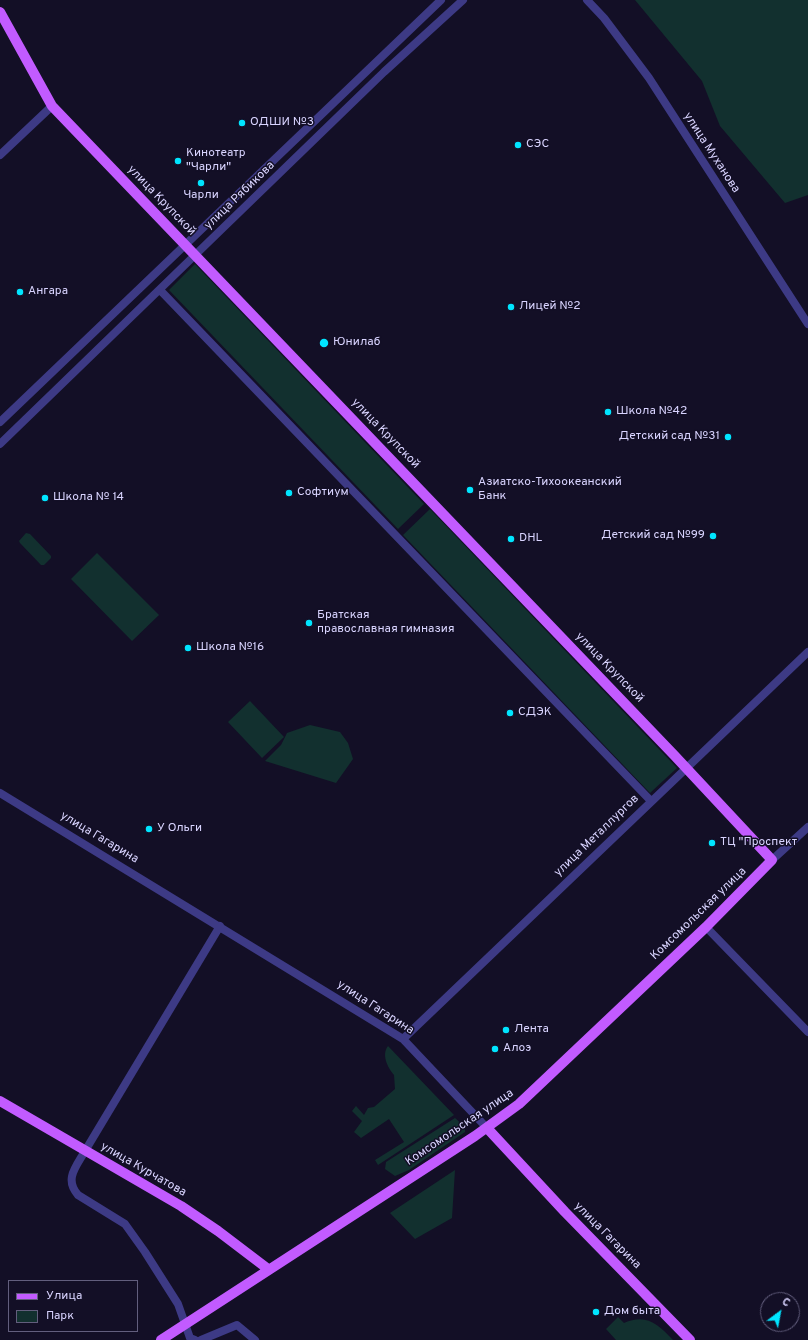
<!DOCTYPE html>
<meta charset="utf-8">
<style>
body{margin:0}
#map{position:relative;width:808px;height:1340px;overflow:hidden;background:#130f26;font-family:Overpass,sans-serif}
canvas{display:block}
.legend{position:absolute;left:8px;top:1280px;width:130px;height:52px;box-sizing:border-box;background:#130f26;border:1px solid #625e7d;margin:0;padding:5px 7px;list-style:none;font-size:12px;color:#d9d4ff}
.legend li{display:flex;align-items:center;gap:8px;height:20px}
.legend b{width:20px;border:1px solid #625e7d}
.north{position:absolute;left:760px;top:1292px;width:40px;height:40px;box-sizing:border-box;background:#130f26;border:1px solid #625e7d;border-radius:50%;rotate:32deg;font-size:11px;font-weight:700;line-height:16px;text-align:center;color:#d9d4ff}
.north::after{content:'';display:block;margin:auto;width:14px;height:18px;background:#00e5ff;clip-path:polygon(50% 0,100% 100%,50% 72%,0 100%)}
</style>
<div id="map">
<canvas width="808" height="1340"></canvas>
<ul class="legend">
<li><b style="height:5px;background:#c25bff"></b>Улица</li>
<li><b style="height:11px;background:#12302f"></b>Парк</li>
</ul>
<div class="north">С</div>
</div>
<script>
const g = document.querySelector('canvas').getContext('2d');
g.lineJoin = 'round';
function fillPath(path, color) { g.fillStyle = color; g.fill(path, 'evenodd'); }
function strokePath(path, color, width, dash) { g.strokeStyle = color; g.lineWidth = width; g.lineCap = dash ? 'butt' : 'round'; g.setLineDash(dash || []); g.stroke(path); }
function drawText(font, color, halo, rows, align = 'center') {
  g.font = font + ' Overpass,sans-serif'; g.lineWidth = 3; g.setLineDash([]); g.textBaseline = 'middle'; g.strokeStyle = halo; g.fillStyle = color; for (const [text, x, y, turn = 0] of rows) {
    g.save(); g.translate(x, y); g.rotate((+turn || 0) * Math.PI / 180); g.textAlign = isNaN(turn) ? turn : align; if (halo) g.strokeText(text, 0, 0); g.fillText(text, 0, 0); g.restore();
  }
}
fillPath(new Path2D(`
 M635,0H808V195L785,203L720,126L702,81Z
 M195,264L424,504L398,529L169,290Z
 M430,509L677,768L650,793L403,535Z
 M26,533L30,534L51,556V558L44,565H41L20,543L19,541Z
 M97,553L159,615L132,641L71,579Z
 M250,701L284,737L262,758L228,722Z
 M310,725L340,732L348,743L353,759L336,783L265,761L281,745L287,733Z
 M388,1046L454,1115L378,1165L375,1160L404,1142L389,1119L361,1138L354,1132L362,1121L352,1111L356,1106L364,1115L368,1108L374,1107L395,1089L394,1075C388,1068 381,1055 388,1046Z
 M455,1118L465,1127V1132L409,1170L395,1176L385,1169L386,1162Z
 M455,1170L452,1218L415,1239L390,1213Z
 M618,1317L624,1323C646,1313 658,1324 673,1340H616L606,1329Z`), '#12302f');
strokePath(new Path2D(`
 M587,0L604,18L649,78L808,324
 M0,155L52,106
 M160,290L651,801
 M0,422L441,0
 M0,444L384,72L463,0
 M0,793L403,1039L487,1128
 M772,860L808,827
 M706,927L808,1032
 M403,1039C538,910 673,781 808,652
 M195,1340L190,1338L178,1304L145,1252L125,1224L78,1195C64,1179 76,1167 85,1151L220,926
 M201,1340L237,1325L255,1340`), '#3d3a85', 8);
strokePath(new Path2D(`
 M0,12L52,106L674,755L772,860L706,927L519,1104L475,1136L161,1340
 M0,1101L181,1206L218,1231L268,1269
 M487,1128L565,1212L690,1340`), '#c25bff', 10);
for (const [x, y, r, color] of [
 [242,123,4,"#00e5ff"],
 [518,145,4,"#00e5ff"],
 [178,161,4,"#00e5ff"],
 [201,183,4,"#00e5ff"],
 [20,292,4,"#00e5ff"],
 [511,307,4,"#00e5ff"],
 [324,343,5,"#00e5ff"],
 [608,412,4,"#00e5ff"],
 [728,437,4,"#00e5ff"],
 [470,490,4,"#00e5ff"],
 [289,493,4,"#00e5ff"],
 [45,498,4,"#00e5ff"],
 [713,536,4,"#00e5ff"],
 [511,539,4,"#00e5ff"],
 [309,623,4,"#00e5ff"],
 [188,648,4,"#00e5ff"],
 [510,713,4,"#00e5ff"],
 [149,829,4,"#00e5ff"],
 [712,843,4,"#00e5ff"],
 [506,1030,4,"#00e5ff"],
 [495,1049,4,"#00e5ff"],
 [596,1312,4,"#00e5ff"]
]) { const dot = new Path2D(); dot.arc(x, y, r, 0, 2 * Math.PI); g.fillStyle = color; g.fill(dot); strokePath(dot, '#130f26', 1.5); }
drawText('12px', '#d9d4ff', '#130f26', [
 ["ОДШИ №3",250,123],
 ["СЭС",526,145],
 ["Кинотеатр",186,154],
 ["\"Чарли\"",186,168],
 ["Чарли",201,196,"center"],
 ["Ангара",28,292],
 ["Лицей №2",519,307],
 ["Юнилаб",333,343],
 ["Школа №42",616,412],
 ["Детский сад №31",720,437,"right"],
 ["Азиатско-Тихоокеанский",478,483],
 ["Банк",478,497],
 ["Софтиум",297,493],
 ["Школа № 14",53,498],
 ["Детский сад №99",705,536,"right"],
 ["DHL",519,539],
 ["Братская",317,616],
 ["православная гимназия",317,630],
 ["Школа №16",196,648],
 ["СДЭК",518,713],
 ["У Ольги",157,829],
 ["ТЦ \"Проспект",720,843],
 ["Лента",514,1030],
 ["Алоэ",503,1049],
 ["Дом быта",604,1312]
], 'left');
drawText('12px', '#d9d4ff', '#130f26', [
 ["улица Муханова",711,153,57],
 ["улица Рябикова",240,196,-44],
 ["улица Крупской",161,201,46],
 ["улица Крупской",385,434,46],
 ["улица Крупской",609,668,46],
 ["улица Металлургов",597,836,-44],
 ["улица Гагарина",99,838,31],
 ["Комсомольская улица",699,914,-44],
 ["улица Гагарина",375,1008,33],
 ["Комсомольская улица",460,1128,-34],
 ["улица Курчатова",143,1170,30],
 ["улица Гагарина",607,1236,45]
]);
</script>
